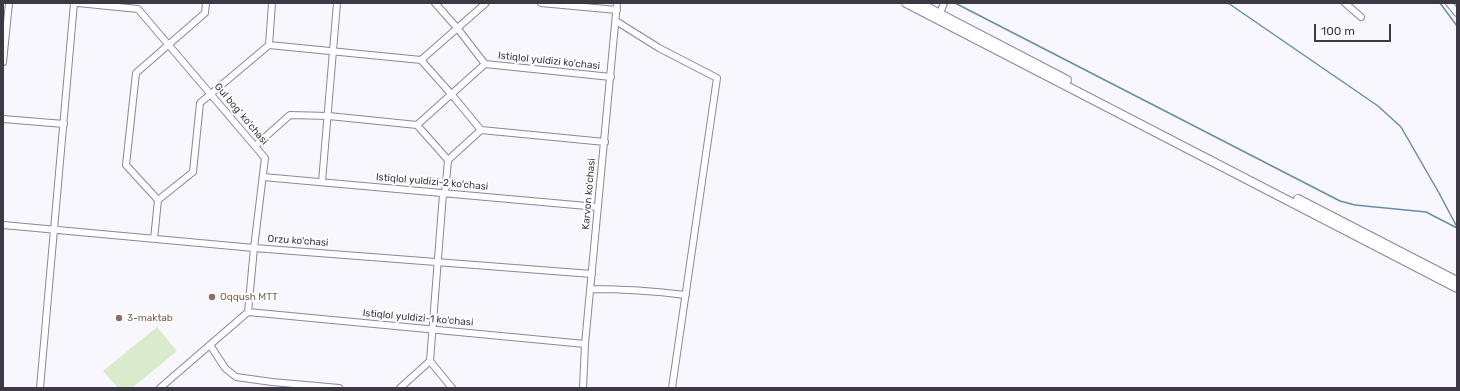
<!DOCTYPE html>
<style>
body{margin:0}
#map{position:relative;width:1460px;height:391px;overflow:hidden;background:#f9f7fe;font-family:Rubik,sans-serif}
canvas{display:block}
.frame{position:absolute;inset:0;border:4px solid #3c3945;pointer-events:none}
.scale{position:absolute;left:1314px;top:24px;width:77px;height:18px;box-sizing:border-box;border:2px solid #3c3945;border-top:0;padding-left:5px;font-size:12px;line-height:14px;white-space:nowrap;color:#3c3945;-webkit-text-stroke:3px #fff;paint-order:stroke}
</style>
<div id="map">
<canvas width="1460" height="391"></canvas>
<div class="frame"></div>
<div class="scale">100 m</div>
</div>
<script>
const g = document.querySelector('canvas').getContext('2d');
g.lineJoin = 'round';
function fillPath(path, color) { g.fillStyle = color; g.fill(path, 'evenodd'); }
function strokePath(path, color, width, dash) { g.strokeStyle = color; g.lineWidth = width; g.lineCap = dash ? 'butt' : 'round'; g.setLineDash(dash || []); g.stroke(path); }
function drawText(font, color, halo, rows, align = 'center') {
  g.font = font + ' Rubik,sans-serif'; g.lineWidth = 4; g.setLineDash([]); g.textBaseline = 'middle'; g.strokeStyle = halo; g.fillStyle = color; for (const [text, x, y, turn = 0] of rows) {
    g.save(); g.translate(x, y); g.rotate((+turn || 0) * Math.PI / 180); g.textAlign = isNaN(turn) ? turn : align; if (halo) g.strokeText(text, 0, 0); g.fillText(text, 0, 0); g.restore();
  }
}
fillPath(new Path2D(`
 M157,327L177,351L132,388H118L103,371Z`), '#d9ebcc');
strokePath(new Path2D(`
 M955,3L1340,201L1355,205L1426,212L1457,228
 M1228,3L1378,106L1401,127L1439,193L1457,227
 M1440,3L1457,26`), '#688ea6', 1.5);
const street = new Path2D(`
 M78,3L138,9L265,158L254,248L248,312L160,388
 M435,3L458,29L485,64
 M541,3L617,10
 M1345,3L1361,17
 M1449,3L1457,13
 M939,16L944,3
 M616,21L659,48L717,78L672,388
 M269,45L421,60
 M421,60L452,95L481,130
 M421,60L486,3
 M3,62L9,3
 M485,64L611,77
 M3,119L64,124
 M417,125L485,64
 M417,125L448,160
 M481,130L605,142
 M255,146L290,115L329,116L417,125
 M263,177L598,207
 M322,182L337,3
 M445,194L448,160L481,130
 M158,200L126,165L136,73L205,13L206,3
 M3,225L254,248L592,274
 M154,239L158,200L193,172L200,103L269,45L272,3
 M591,289C623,289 654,291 686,295
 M248,312L585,344
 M210,345L225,368L236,377L272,382L339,388
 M430,361L452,388
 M40,388L74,3
 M400,388L430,361L443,194
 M583,388L585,344L617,3`);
const secondary = new Path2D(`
 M906,3L1457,288
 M919,3L1067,80
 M1298,199L1457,281`);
strokePath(street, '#8b85a1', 8);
strokePath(secondary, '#8b85a1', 10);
strokePath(street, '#fff', 6);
strokePath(secondary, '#fff', 8);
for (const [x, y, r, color] of [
 [212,297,4,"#8d6e63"],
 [119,318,4,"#8d6e63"]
]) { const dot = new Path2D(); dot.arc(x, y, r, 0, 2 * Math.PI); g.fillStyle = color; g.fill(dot); strokePath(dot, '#fff', 1.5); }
drawText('10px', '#3c3945', '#fff', [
 ["Istiqlol yuldizi ko'chasi",549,61,6],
 ["Gul bog' ko'chasi",241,114,50],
 ["Istiqlol yuldizi-2 ko'chasi",432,182,5],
 ["Karvon ko'chasi",589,194,-85],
 ["Orzu ko'chasi",298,241,4],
 ["Istiqlol yuldizi-1 ko'chasi",418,318,5]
]);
drawText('10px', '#785e54', '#fff', [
 ["Oqqush MTT",220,297],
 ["3-maktab",127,318]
], 'left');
</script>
